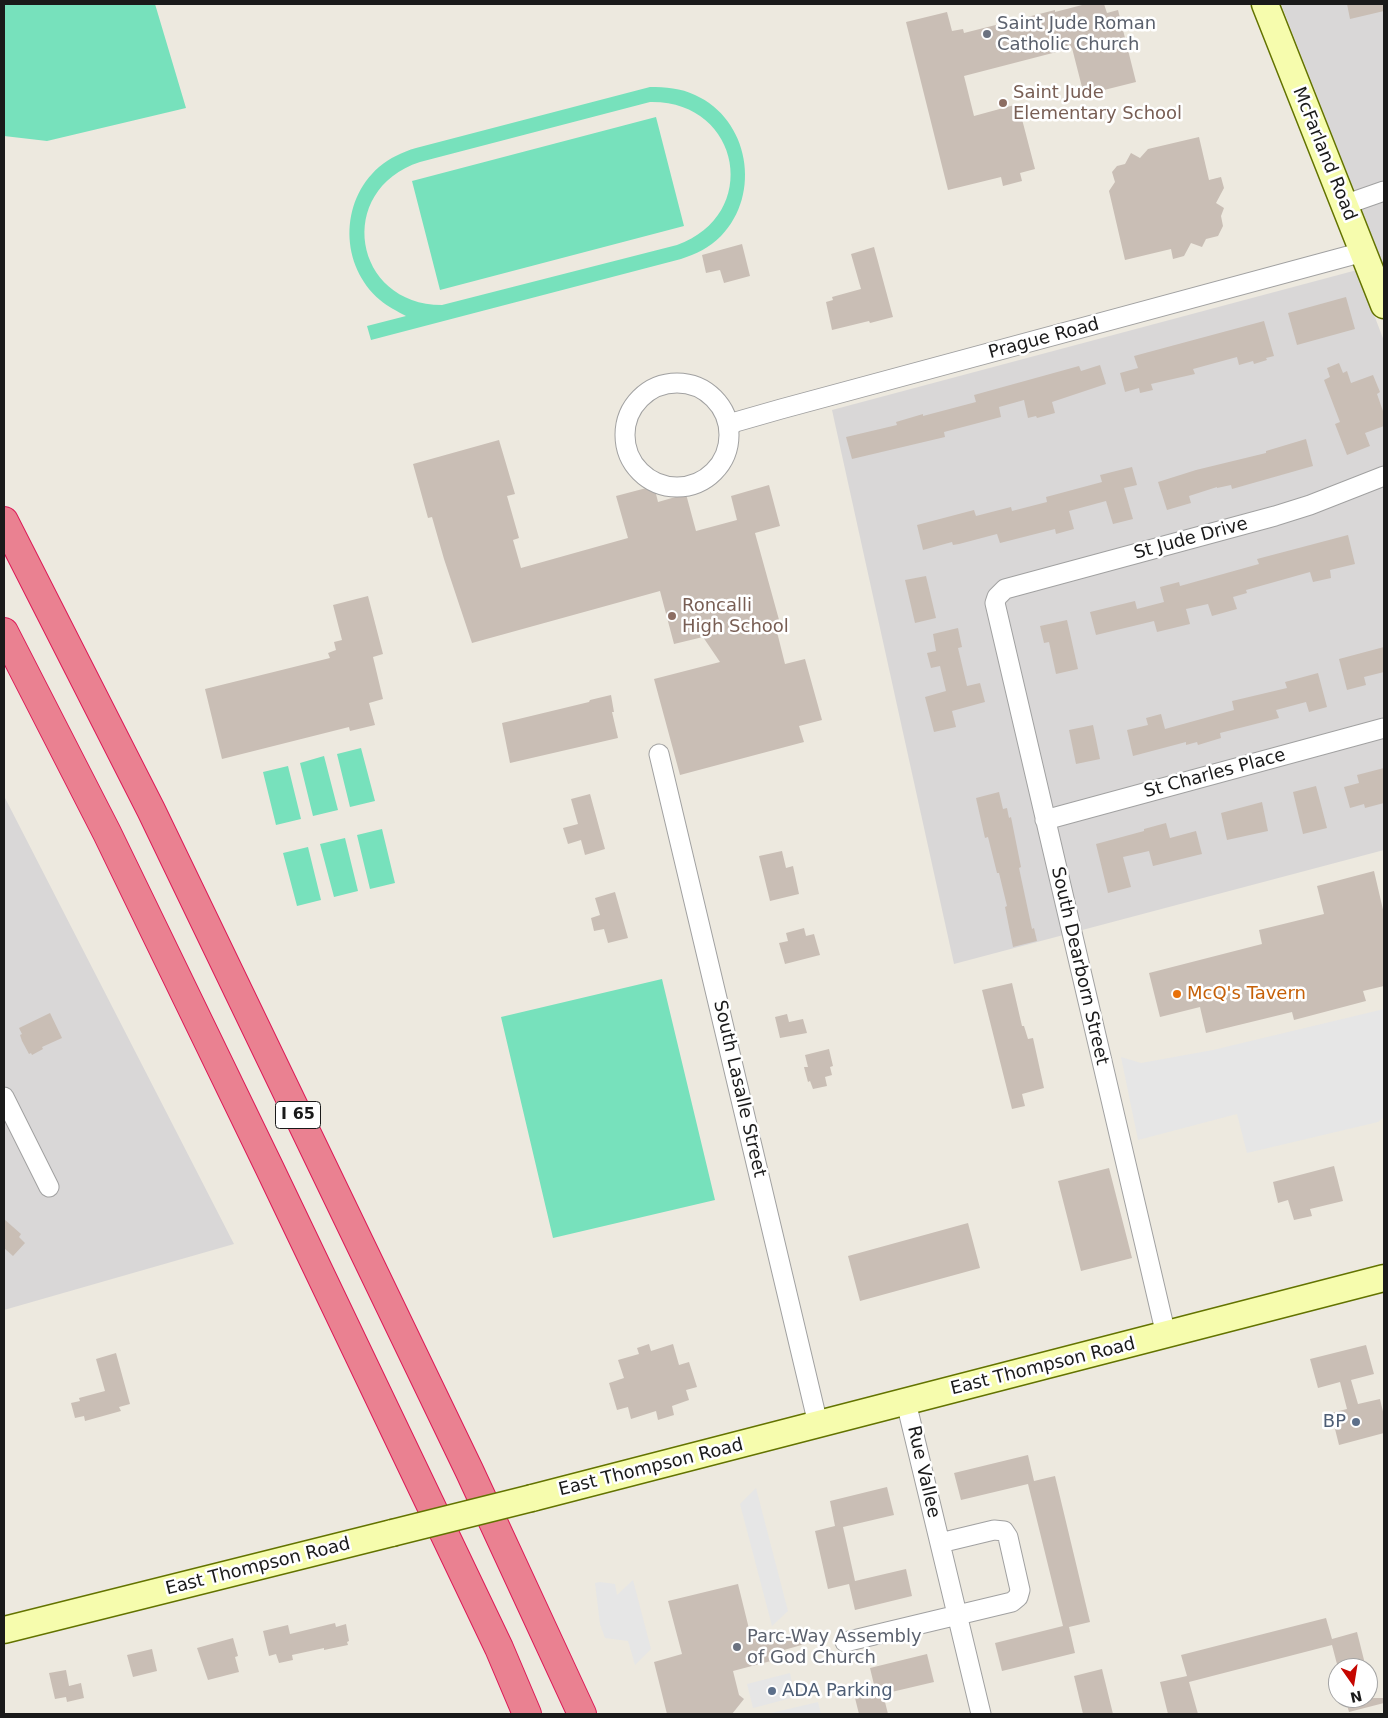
<!DOCTYPE html>
<style>
body{margin:0}
#map{position:relative;width:1388px;height:1718px;overflow:hidden;background:#ede9df;font-family:"DejaVu Sans",sans-serif}
canvas{display:block}
.frame{position:absolute;inset:0;border:5px solid #1a1a1a;pointer-events:none}
.north{position:absolute;left:1328px;top:1658px;width:50px;height:50px;box-sizing:border-box;background:#fff;border:1px solid #a3a3a3;border-radius:50%;rotate:167deg;font-size:14px;font-weight:700;line-height:20px;text-align:center;color:#1a1a1a}
.north::after{content:'';display:block;margin:auto;width:18px;height:22px;background:#c50600;clip-path:polygon(50% 0,100% 100%,50% 72%,0 100%)}
</style>
<div id="map">
<canvas width="1388" height="1718"></canvas>
<div class="frame"></div>
<div class="north">N</div>
</div>
<script>
const g = document.querySelector('canvas').getContext('2d');
g.lineJoin = 'round';
function fillPath(path, color) { g.fillStyle = color; g.fill(path, 'evenodd'); }
function strokePath(path, color, width, dash) { g.strokeStyle = color; g.lineWidth = width; g.lineCap = dash ? 'butt' : 'round'; g.setLineDash(dash || []); g.stroke(path); }
function drawText(font, color, halo, rows, align = 'center') {
  g.font = font + ' "DejaVu Sans",sans-serif'; g.lineWidth = 5; g.setLineDash([]); g.textBaseline = 'middle'; g.strokeStyle = halo; g.fillStyle = color; for (const [text, x, y, turn = 0] of rows) {
    g.save(); g.translate(x, y); g.rotate((+turn || 0) * Math.PI / 180); g.textAlign = isNaN(turn) ? turn : align; if (halo) g.strokeText(text, 0, 0); g.fillText(text, 0, 0); g.restore();
  }
}
fillPath(new Path2D(`
 M1281,4H1384V267Z
 M1357,270L1384,341V850L954,964L832,410Z
 M4,796L234,1244L4,1310Z`), '#d9d7d7');
fillPath(new Path2D(`
 M4,4H155L186,108L47,141L4,136Z
 M650,87C665,87 681,88 695,95C749,119 762,194 721,236C709,248 696,254 681,259L371,340L367,326L406,316C397,311 388,307 380,300C340,266 339,202 379,167C390,158 402,152 416,148ZM650,102C741,100 762,215 677,245L442,305C353,305 334,190 420,162Z
 M656,117L684,226L440,290L412,181Z
 M361,748L375,801L350,807L337,754Z
 M324,756L338,810L313,816L300,763Z
 M288,766L301,819L276,825L263,772Z
 M382,829L395,883L370,889L357,835Z
 M345,838L358,891L334,897L320,844Z
 M308,847L321,900L297,906L283,853Z
 M662,979L715,1200L553,1238L501,1017Z`), '#77e1bc');
fillPath(new Path2D(`
 M1384,1009V1117L1378,1122L1247,1153L1237,1114L1138,1140L1121,1057L1141,1063L1213,1050Z
 M756,1488L788,1611L772,1626L740,1504Z
 M633,1580L651,1649L635,1665L628,1641L605,1638L600,1624L595,1583L600,1582L615,1584L617,1595Z
 M790,1673L795,1697L753,1708L747,1684Z
 M818,1702L821,1714H767Z`), '#e6e6e6');
fillPath(new Path2D(`
 M1086,4H1104L1107,13L1118,10L1136,82L1084,95L1072,48L964,76L974,116L1018,104L1035,169L1020,173L1022,181L1003,186L1001,177L948,190L906,22L947,12L952,31L963,29L964,33L1055,10V12Z
 M1347,4H1384V11L1350,19Z
 M1199,137L1209,180L1221,177L1224,188L1216,203L1224,208L1221,216L1223,226L1218,236L1206,239L1202,247L1191,243L1184,256L1173,259L1171,249L1125,260L1109,191L1115,182L1112,172L1117,166L1125,164L1131,153L1140,158L1148,149Z
 M742,244L750,276L724,283L720,270L706,273L702,255Z
 M874,247L893,317L870,323L869,321L832,330L826,302L833,300L832,297L861,289L851,254Z
 M1346,297L1355,329L1297,345L1288,313Z
 M1264,321L1274,356L1266,358L1267,360L1254,364L1253,361L1239,365L1237,357L1193,369L1195,374L1151,384L1153,390L1140,393L1139,388L1125,392L1120,373L1138,368L1134,356Z
 M1339,363L1343,373L1347,371L1351,383L1373,375L1380,392L1377,394L1384,414V426L1365,433L1370,446L1347,455L1335,424L1340,422L1324,380L1330,377L1327,368Z
 M1100,365L1106,384L1052,402L1055,413L1037,418L1036,416L1028,418L1024,400L999,407L1001,417L944,432L945,437L852,459L846,437L897,425L896,422L923,414V416L976,402L974,395L1079,366L1081,371Z
 M1306,439L1313,466L1232,489L1231,485L1217,488V487L1189,496L1191,503L1167,510L1158,482L1196,470L1266,453V451Z
 M499,440L515,494L507,496L519,538L513,540L521,568L628,538L616,496L654,486L658,502L686,494L696,531L737,520L731,496L769,485L780,526L755,533L781,627L776,628L785,664L805,659L822,720L799,726L804,742L680,775L654,679L720,662L703,637L674,644L660,591L472,643L444,559L432,517L428,518L413,464Z
 M1132,467L1137,485L1124,488L1133,519L1113,524L1106,501L1069,511L1074,529L1056,534L1055,529L1000,543L997,534L959,544L953,545L952,542L923,550L917,525L974,510L976,516L1011,507L1012,511L1047,502L1046,497L1102,482L1100,475Z
 M1348,535L1355,564L1330,570L1331,578L1313,582L1310,572L1246,590L1247,593L1233,597L1237,609L1212,616L1208,604L1186,609L1190,624L1157,632L1154,621L1096,635L1090,612L1135,601L1137,609L1164,602L1160,587L1179,582L1180,586L1259,564L1257,559Z
 M926,576L936,618L915,623L905,580Z
 M368,596L383,654L373,657L383,699L369,703L375,725L350,731L349,727L222,759L205,689L330,658L328,653L336,650L334,642L342,640L333,605Z
 M1067,620L1078,669L1056,674L1049,642L1044,643L1040,626Z
 M958,628L962,647L958,648L967,686L980,683L985,702L952,711L956,727L934,732L925,697L946,691L940,666L931,668L927,653L936,651L933,634Z
 M1384,647V672L1364,677L1366,685L1347,690L1339,659Z
 M1318,673L1327,707L1309,712L1306,702L1276,710L1279,718L1220,733L1221,738L1198,745L1197,742L1186,745V742L1133,756L1127,730L1148,725L1146,718L1161,714L1165,729L1234,710L1232,701L1287,688L1285,682Z
 M611,695L614,712H612L618,738L510,763L502,723L589,702L590,700Z
 M1093,725L1100,759L1076,764L1069,730Z
 M1384,768V803L1365,808L1364,804L1350,808L1344,787L1359,783L1357,775Z
 M1316,786L1327,828L1303,834L1293,792Z
 M999,792L1003,809L1007,808L1009,818L1011,817L1021,867L1019,868L1032,929L1034,928L1037,941L1013,947L1005,907L1007,906L999,873H997L988,837L985,838L976,798Z
 M590,794L605,849L585,855L581,840L568,844L563,828L578,824L571,799Z
 M1262,802L1268,831L1227,840L1221,813Z
 M1166,823L1170,838L1196,831L1202,854L1153,866L1149,851L1123,857L1131,887L1108,893L1096,844L1144,831V829Z
 M782,851L786,868L793,866L799,894L770,901L759,856Z
 M1374,871L1384,914V986L1363,991L1366,1001L1294,1020L1292,1012L1206,1033L1200,1007L1160,1017L1149,973L1262,944L1259,930L1324,914L1317,886Z
 M615,892L628,938L608,943L604,929L594,931L591,918L600,915L595,898Z
 M804,928L806,936L814,934L820,955L785,964L779,943L788,941L786,933Z
 M1012,983L1022,1026H1024L1028,1039L1033,1038L1044,1088L1022,1094L1025,1106L1012,1109L982,990Z
 M50,1013L62,1038L42,1047L43,1049L32,1055L31,1053L29,1054L22,1041L20,1035L22,1034L19,1028Z
 M787,1014L789,1022L803,1019L807,1033L780,1038L775,1017Z
 M829,1049L833,1066L830,1067L832,1075L825,1077L827,1086L813,1089L810,1081L808,1082L804,1067H808L805,1055Z
 M1334,1166L1343,1201L1310,1209L1312,1216L1294,1220L1288,1200L1278,1203L1273,1182Z
 M1109,1168L1132,1258L1081,1271L1058,1181Z
 M4,1219L21,1234L19,1237L25,1243L13,1256L4,1248Z
 M968,1223L980,1268L860,1301L848,1256Z
 M649,1344L651,1351L673,1344L679,1365L689,1362L697,1387L686,1390L689,1400L672,1406L674,1415L658,1420L656,1411L631,1419L628,1407L617,1410L609,1383L624,1378L618,1360L639,1354L637,1348Z
 M1366,1345L1374,1374L1351,1380L1358,1404L1380,1399L1384,1416V1433L1339,1445L1331,1413L1347,1409L1340,1382L1318,1388L1310,1359Z
 M116,1353L130,1404L119,1407L121,1411L85,1421L84,1416L75,1418L71,1403L80,1401L79,1398L105,1391L96,1359Z
 M1028,1455L1034,1481L1055,1476L1090,1622L1069,1627L1075,1653L1002,1671L995,1643L1063,1626L1028,1484L961,1500L954,1473Z
 M887,1487L894,1515L843,1527L855,1581L906,1569L912,1596L855,1610L849,1584L828,1589L815,1531L835,1526L830,1501Z
 M738,1584L751,1637L778,1630L780,1638L803,1633L805,1644L784,1650L786,1657L733,1671L739,1695L744,1699L732,1714H667L654,1662L682,1654L668,1601Z
 M1326,1618L1332,1639L1357,1632L1366,1668H1338L1332,1645L1189,1682L1198,1714H1168L1160,1682L1187,1676L1181,1655Z
 M335,1623L336,1627L346,1624L349,1641L347,1642L348,1645L324,1650V1648L292,1655L293,1660L279,1663L276,1654L269,1656L263,1631L288,1625L290,1634Z
 M233,1638L238,1656L235,1657L239,1672L208,1680L197,1648Z
 M152,1649L157,1671L133,1677L127,1655Z
 M927,1654L934,1682L883,1694L888,1714H859L855,1698L876,1693L870,1668Z
 M1102,1669L1113,1714H1083L1074,1676Z
 M66,1670L69,1686L81,1683L84,1698L67,1702L66,1697L55,1699L49,1673Z
 M1345,1698H1384V1703L1349,1712Z`), '#c9beb5');
const street = new Path2D(`
 M1344,205L1384,191
 M625 435a52 52 0 1 1 104 0a52 52 0 1 1-104 0Z
 M729,430L732,423L781,409L1363,252
 M659,754L818,1424
 M1045,820L1384,728
 M4,1097L49,1187
 M1166,1335L995,603L997,597L1005,589L1275,516L1310,505L1384,476
 M906,1402L981,1714
 M845,1642L1012,1602L1018,1597L1020,1590L1008,1537L1004,1531L994,1530L940,1543`);
const secondary = new Path2D(`
 M1265,4L1384,305
 M532,1498L1384,1278
 M4,1630L392,1533`);
const highway = new Path2D(`
 M4,521L151,810L469,1470L582,1714
 M4,632L107,833L269,1167L499,1648L527,1714`);
strokePath(street, '#a1a1a1', 21);
strokePath(secondary, '#637300', 29);
strokePath(highway, '#dc1a57', 30);
strokePath(street, '#fff', 19);
strokePath(secondary, '#f6fcad', 26);
strokePath(highway, '#ea8191', 28);
const secondaryBridge = new Path2D(`
 M392,1533L532,1498`);
strokePath(secondaryBridge, '#637300', 29, []);
strokePath(secondaryBridge, '#f6fcad', 26);
for (const [x, y, r, color] of [
 [987,34,5,"#6b7280"],
 [1003,103,5,"#8d6e63"],
 [672,616,5,"#8d6e63"],
 [1177,994,5,"#e8710a"],
 [1356,1422,5,"#5c6f8a"],
 [737,1647,5,"#6b7280"],
 [772,1691,5,"#5c6f8a"]
]) { const dot = new Path2D(); dot.arc(x, y, r, 0, 2 * Math.PI); g.fillStyle = color; g.fill(dot); strokePath(dot, '#fff', 2); }
for (const [x, y, w] of [
 [298,1115,45]
]) { const box = new Path2D(); box.roundRect(x - w / 2, y - 13.5, w, 27, 4); g.fillStyle = '#fff'; g.fill(box); strokePath(box, '#1a1a1a', 1); }
drawText('bold 16px', '#1a1a1a', null, [
 ["I 65",298,1115]
]);
drawText('18px', '#5b616d', '#fff', [
 ["Saint Jude Roman",997,24],
 ["Catholic Church",997,45],
 ["Parc-Way Assembly",747,1637],
 ["of God Church",747,1658]
], 'left');
drawText('18px', '#785e54', '#fff', [
 ["Saint Jude",1013,93],
 ["Elementary School",1013,114],
 ["Roncalli",682,606],
 ["High School",682,627]
], 'left');
drawText('18px', '#1a1a1a', '#fff', [
 ["McFarland Road",1324,154,68],
 ["Prague Road",1044,339,-15],
 ["St Jude Drive",1191,539,-15],
 ["St Charles Place",1215,774,-15],
 ["South Dearborn Street",1079,966,77],
 ["South Lasalle Street",739,1089,77],
 ["East Thompson Road",1043,1367,-14],
 ["East Thompson Road",651,1468,-14],
 ["Rue Vallee",923,1472,77],
 ["East Thompson Road",258,1567,-14]
]);
drawText('18px', '#c56008', '#fff', [
 ["McQ's Tavern",1187,994]
], 'left');
drawText('18px', '#4e5e75', '#fff', [
 ["BP",1346,1422],
 ["ADA Parking",782,1691,"left"]
], 'right');
</script>
